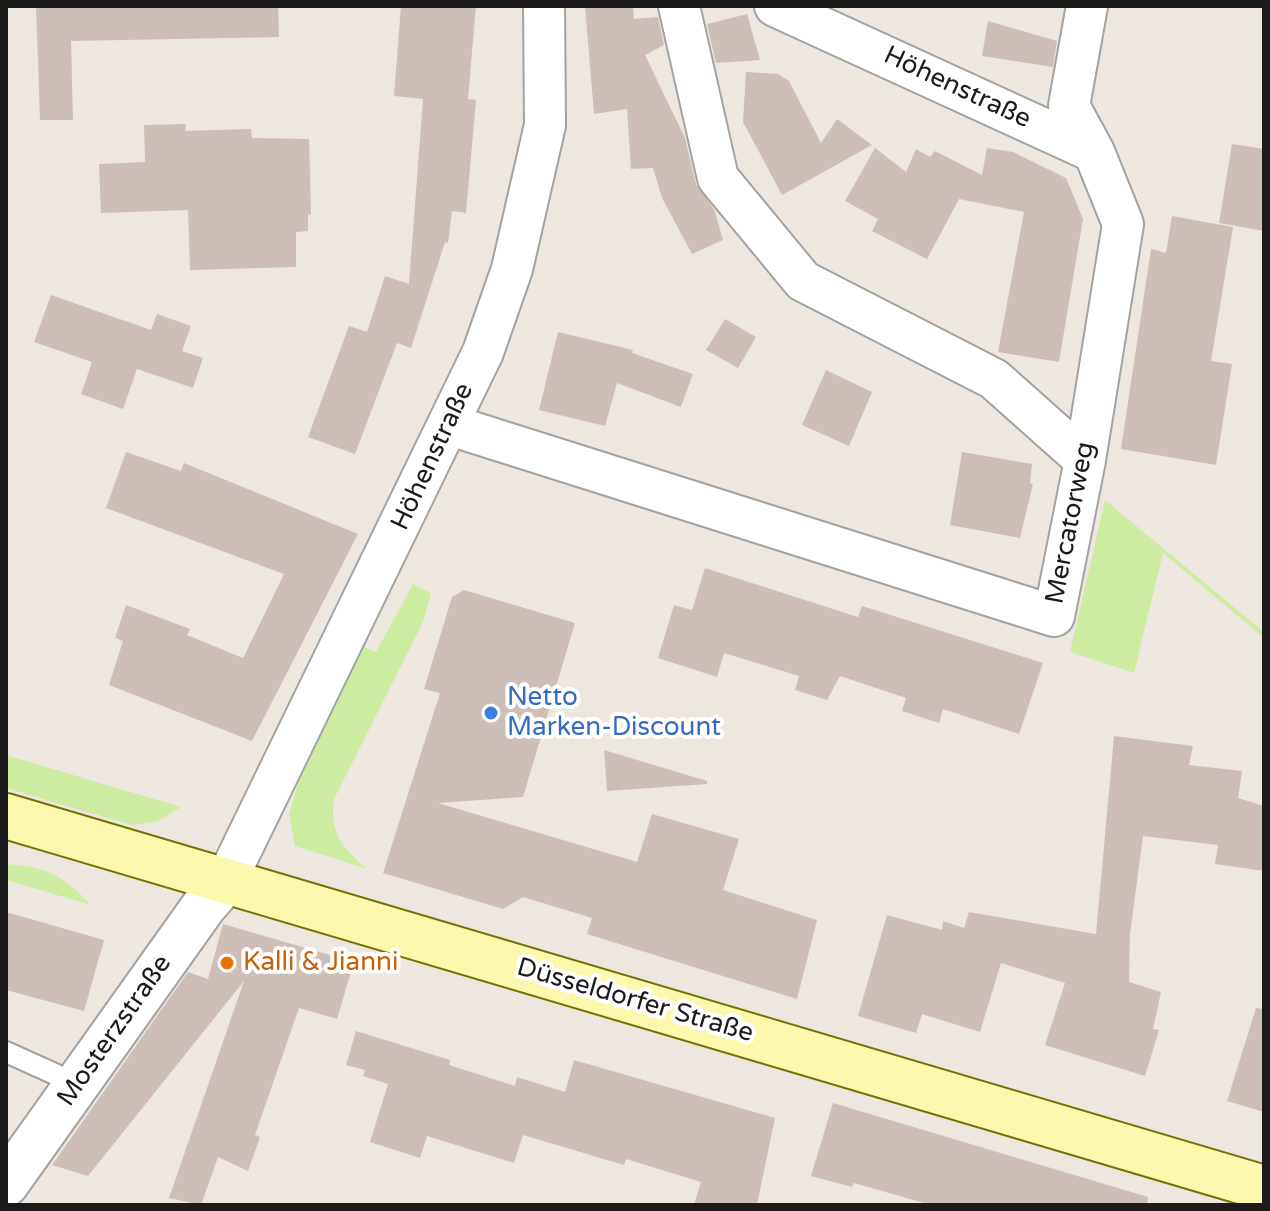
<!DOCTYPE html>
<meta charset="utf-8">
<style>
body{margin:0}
#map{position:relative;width:1270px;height:1211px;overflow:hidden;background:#ede7df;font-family:"Varela Round",sans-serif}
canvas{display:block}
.frame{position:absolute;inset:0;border:8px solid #1b1b1b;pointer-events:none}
</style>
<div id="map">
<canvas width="1270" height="1211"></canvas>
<div class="frame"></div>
</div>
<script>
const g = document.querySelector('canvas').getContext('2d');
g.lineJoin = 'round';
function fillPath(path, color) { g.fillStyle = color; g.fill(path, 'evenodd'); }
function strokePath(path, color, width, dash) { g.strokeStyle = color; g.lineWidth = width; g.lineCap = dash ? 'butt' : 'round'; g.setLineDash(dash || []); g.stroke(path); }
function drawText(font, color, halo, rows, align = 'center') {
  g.font = font + ' "Varela Round",sans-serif'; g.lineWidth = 8; g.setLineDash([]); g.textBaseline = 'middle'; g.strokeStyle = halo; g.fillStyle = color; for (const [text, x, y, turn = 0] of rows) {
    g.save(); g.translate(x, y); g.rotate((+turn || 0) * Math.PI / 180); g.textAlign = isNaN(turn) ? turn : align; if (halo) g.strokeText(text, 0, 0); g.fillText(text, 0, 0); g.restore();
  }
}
fillPath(new Path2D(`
 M1105,500L1264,632V638L1163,553L1134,673L1070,652Z
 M413,584L431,593L423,622L334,799C329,832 342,848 367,869L295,846L289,814L300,777L364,647L376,652Z
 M6,755L181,807L158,821L132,825L6,788Z
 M6,864C48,868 62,874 91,905L6,880Z`), '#cdeba1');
fillPath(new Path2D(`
 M36,6H278L279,37L71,41L73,120H40Z
 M401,6H476L468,99L476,100L466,213L452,211L448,243L445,242L411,348L397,343L355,454L308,437L349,326L367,332L385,276L409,284L423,99L394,96Z
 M585,6H633L634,19L658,17L664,45L645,55L685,138L696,184L714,209L723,240L692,254L662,198L653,168L631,169L627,109L594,114Z
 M747,14L760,60L716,63L707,24Z
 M988,21L1057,41L1053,67L982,56Z
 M746,72L778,74L789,81L821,143L837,119L872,145L782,195L743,122Z
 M186,124L185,131L251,129L252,138L309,139L311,214L308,215V231L296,232V267L190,270L188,210L101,213L99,164L145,162L144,125Z
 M1232,144L1264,149V231L1219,223Z
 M875,148L906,172L916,149L930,157L935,151L982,175L987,148L1013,152L1066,178L1083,219L1059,362L998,352L1024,212L959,199L927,259L872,231L878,219L845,201Z
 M1172,216L1233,227L1211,361L1232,364L1216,465L1121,449L1151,249L1166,253Z
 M51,295L151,330L157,314L191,326L182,351L203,358L193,388L137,369L123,409L81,394L92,362L34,342Z
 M725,319L756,337L738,368L706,350Z
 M558,332L633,350L632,353L693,374L681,407L617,383L605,426L539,410Z
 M826,370L872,392L849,446L802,425Z
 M126,452L181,471L184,463L358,534L252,741L109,685L123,641L115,638L126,605L190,629L187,635L243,658L284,574L106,508Z
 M962,452L1032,464L1030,483L1033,484L1020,538L950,525Z
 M705,568L858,617L862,606L1043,663L1019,734L943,709L939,723L902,711L906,698L840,676L827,700L795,690L799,676L724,653L717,677L658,658L674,605L692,610Z
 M464,590L575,623L523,797L438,803L637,862L652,814L739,839L723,890L817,920L797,999L587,934L592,918L523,897L503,909L383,873L440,693L424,689L452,597Z
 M1114,736L1193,746L1189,765L1242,771L1238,798L1264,806V871L1215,864L1218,845L1143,836L1130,934L1129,982L1161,992L1153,1029L1159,1030L1145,1076L1045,1045L1065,983L1001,963L980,1032L922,1014L916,1033L858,1016L887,915L942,930L943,921L964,928L969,912L1096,934Z
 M604,750L707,781V784L607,791Z
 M6,912L104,940L84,1011L6,990Z
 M223,924L354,962L337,1019L299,1008L255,1135L260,1137L248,1171L218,1157L201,1205L169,1198L244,981L88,1176L52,1165L188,972L208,979Z
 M1256,1008L1264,1009V1112L1227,1101Z
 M356,1031L450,1060L449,1065L515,1086L517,1077L565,1092L574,1060L775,1118L757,1205H694L701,1182L626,1159L624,1165L523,1135L514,1163L427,1136L420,1158L370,1142L388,1084L363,1076L365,1070L346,1065Z
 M833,1103L1148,1197L1147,1205H931L854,1183L852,1187L811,1176Z`), '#cdbfb8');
const service = new Path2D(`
 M6,1052L77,1084`);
const minor = new Path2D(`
 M679,6L718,178L803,281L994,379L1085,460
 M775,6L1094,152
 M450,425L1054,616L1085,460L1123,224L1094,152L1069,106L1087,6
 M226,881L483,352L512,269L545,125L544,6`);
const tertiary = new Path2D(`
 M6,1184L204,906L226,881`);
const secondary = new Path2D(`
 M6,816L1264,1188`);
strokePath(service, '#a2a2a2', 24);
strokePath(minor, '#a2a2a2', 44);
strokePath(tertiary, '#a2a2a2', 48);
strokePath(secondary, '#727300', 48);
strokePath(service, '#fff', 20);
strokePath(minor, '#fff', 40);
strokePath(tertiary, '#fff', 44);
strokePath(secondary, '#fcf8ae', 44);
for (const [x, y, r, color] of [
 [491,713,8,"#3f7fe0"],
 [227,963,8,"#e8710a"]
]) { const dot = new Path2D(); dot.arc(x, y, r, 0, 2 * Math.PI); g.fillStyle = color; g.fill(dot); strokePath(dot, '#fff', 3); }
drawText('26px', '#1b1b1b', '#fff', [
 ["Höhenstraße",957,88,25],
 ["Höhenstraße",433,457,-65],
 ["Mercatorweg",1071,523,-79],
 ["Düsseldorfer Straße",635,1001,16],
 ["Mosterzstraße",115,1031,-55]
]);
drawText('26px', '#366cbe', '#fff', [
 ["Netto",507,698],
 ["Marken-Discount",507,728]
], 'left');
drawText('26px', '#c56008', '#fff', [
 ["Kalli & Jianni",243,963]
], 'left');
</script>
